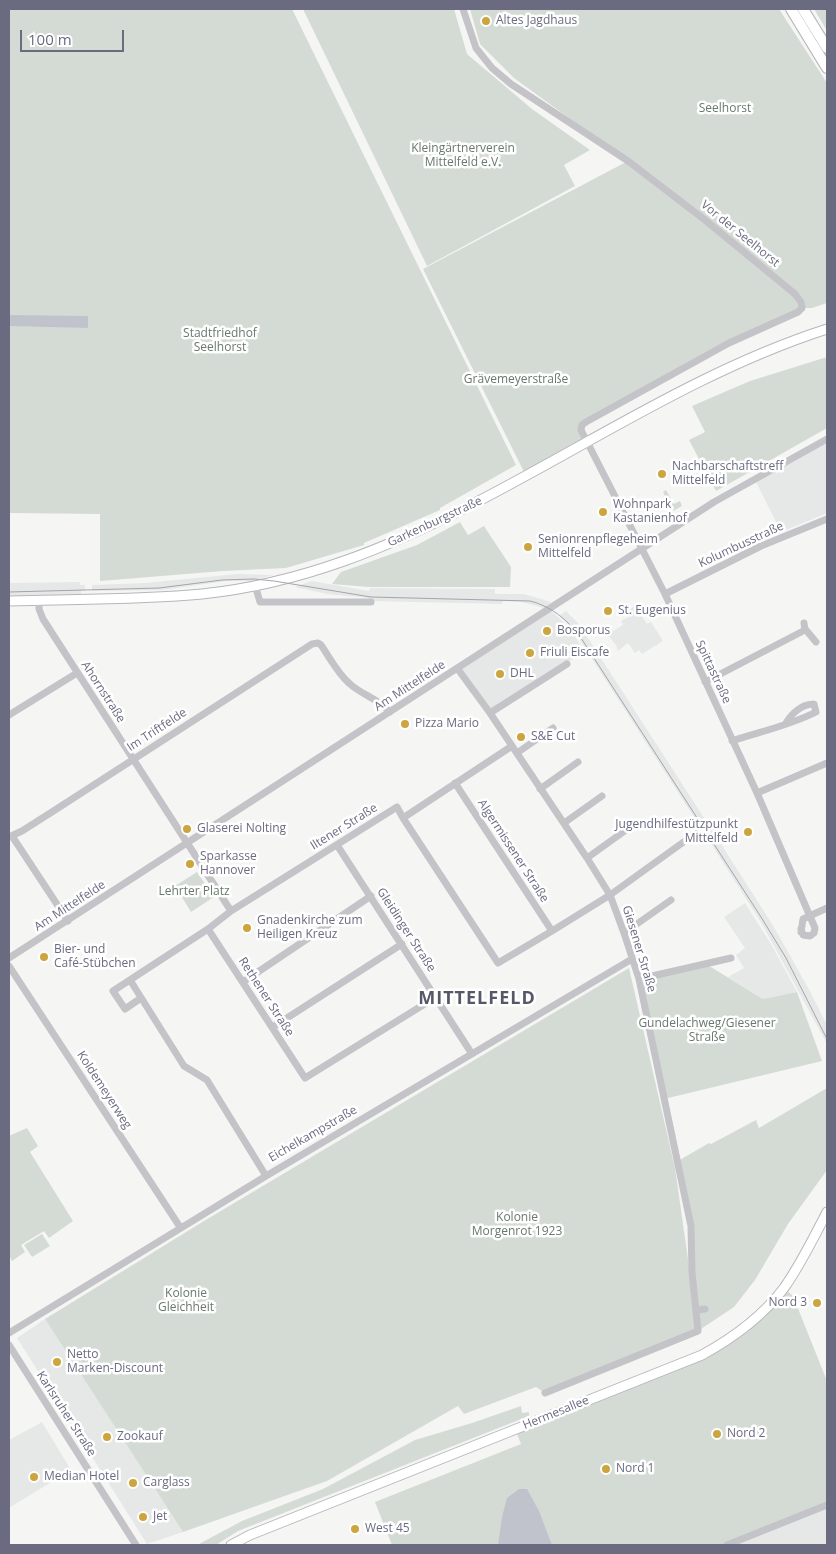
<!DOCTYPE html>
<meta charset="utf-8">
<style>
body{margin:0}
#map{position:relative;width:836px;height:1554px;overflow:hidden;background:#f5f6f4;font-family:"Open Sans",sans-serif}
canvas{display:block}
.frame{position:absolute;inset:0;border:10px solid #6a6b81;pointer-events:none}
.scale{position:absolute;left:20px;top:30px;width:104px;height:22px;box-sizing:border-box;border:2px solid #6a6b81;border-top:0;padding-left:6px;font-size:15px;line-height:18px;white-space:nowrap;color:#6a6b81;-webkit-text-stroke:4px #fff;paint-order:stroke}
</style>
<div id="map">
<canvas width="836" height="1554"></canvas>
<div class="frame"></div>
<div class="scale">100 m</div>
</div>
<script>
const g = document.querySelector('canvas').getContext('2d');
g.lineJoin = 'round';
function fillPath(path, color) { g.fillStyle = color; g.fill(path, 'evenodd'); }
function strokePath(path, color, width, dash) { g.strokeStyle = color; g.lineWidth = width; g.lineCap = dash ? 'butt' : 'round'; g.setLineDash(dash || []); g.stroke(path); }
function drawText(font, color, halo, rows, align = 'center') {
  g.font = font + ' "Open Sans",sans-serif'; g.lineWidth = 5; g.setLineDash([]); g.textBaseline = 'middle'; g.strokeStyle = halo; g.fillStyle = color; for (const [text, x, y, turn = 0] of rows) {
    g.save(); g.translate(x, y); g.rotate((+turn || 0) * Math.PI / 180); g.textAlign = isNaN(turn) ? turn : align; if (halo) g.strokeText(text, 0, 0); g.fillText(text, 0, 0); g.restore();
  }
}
fillPath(new Path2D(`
 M827,441V513L781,532L755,480Z
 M237,574L273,575L251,581H226L162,590L92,591V585L145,583Z
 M312,581L369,591L370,588L495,589V594H524L551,602L544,608L522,602L503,601L502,604L369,601V598L327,594L295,587Z
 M80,582V585H85V591H81V595L9,596V583Z
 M635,606L647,624L651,622L663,641L642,654L639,650L635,653L628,643L618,651L616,645L605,632L610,626L613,631L623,625L621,621L628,617L625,612Z
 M550,610L569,627L585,651L490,713L457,668Z
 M566,611L578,623L595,649L708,824L701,828L589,654L572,628L559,616Z
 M712,830L774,927L811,993L827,1025V1044L762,924L705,834Z
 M745,903L771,944L797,992L763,999L728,977L744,968L736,955L745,948L724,917Z
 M45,1319L183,1532L147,1544L17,1338Z
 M42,1422L71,1470L9,1508V1440Z
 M827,1505V1545H727Z`), '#e6e7e7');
fillPath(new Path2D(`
 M9,9H292L516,465L440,508V510L364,543V545L286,568L223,571L100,581V514L9,513Z
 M303,9H454L467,54L532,109L590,150L564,165L575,186L427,266Z
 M470,9H779L827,83V303L812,308H802L729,343L582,425L587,442L526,476L423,269L628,161L514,78L480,44Z
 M814,9H827V31Z
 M827,357V428L716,491L689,440L705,432L692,406L750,381Z
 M666,490L674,504L680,501L682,506L673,511L663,492Z
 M460,522L468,535L484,526L511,567L510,587H368L332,584L341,572L417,545Z
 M197,872L214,897L191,912L175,886Z
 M706,964L763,999L797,992L822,1061L664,1099L639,979Z
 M629,968L675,1168L695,1308L691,1226L678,1161L709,1143L711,1144L756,1120L759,1128L827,1088V1170L788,1224L755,1280L734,1307L698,1331L545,1393L536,1387L464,1414L458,1406L327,1481L183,1532L45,1319L204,1221Z
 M27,1128L38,1146L30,1152L73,1221L49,1238L44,1231L21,1245L25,1252L12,1261L9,1255V1136Z
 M42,1234L50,1246L32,1257L24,1245Z
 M784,1288L793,1296L827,1381V1505L727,1545H392L375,1502L521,1444L515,1429L727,1341Z
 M521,1406L522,1413L529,1412V1416L238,1531L216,1545H197L242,1521L323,1489L415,1440L472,1423Z`), '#d4dbd4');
fillPath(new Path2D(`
 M9,315L88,316V328L9,326Z
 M519,1489H527L539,1511L552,1545H498L502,1517L507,1498Z`), '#c1c3cc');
const major = new Path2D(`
 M9,601C73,599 138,600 202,594C250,589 299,577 344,561C513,501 656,384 827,329
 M231,1545L250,1535L702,1355C733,1338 762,1317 784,1288C801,1264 814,1237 827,1212`);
const highway = new Path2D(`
 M791,9L827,68
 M803,9L827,48`);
strokePath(major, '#b6b6bc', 11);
strokePath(highway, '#b6b6bb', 12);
strokePath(new Path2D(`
 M463,9L476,48L492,68L511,84L628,161L705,220L795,294L801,302L802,308L798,312L729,343L586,422L582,425L581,430L665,594L757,793L815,928L814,933L810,936L803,935L801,929
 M255,585L260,602H371
 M665,594L761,546L827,519
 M39,600V609L43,619L231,911
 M806,630L816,642
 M457,668L490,713L587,858L610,895L624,933L639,979L691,1226L692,1272L698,1331L545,1393
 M705,682L805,630L804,623
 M490,713L567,664
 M9,715L77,673
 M732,741C759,732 791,725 816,712L814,704C802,704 792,713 786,723
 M517,753L553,728
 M455,783L552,931
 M540,789L578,762
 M757,793L827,763
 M403,818L498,963L552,931L610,895L696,833
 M564,823L602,796
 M12,836L68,921
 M9,837L22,831L55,810L312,644L318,643L321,645C330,658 338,674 350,684C362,695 379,699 390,712
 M337,845L472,1054
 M587,858L626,830
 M208,929L305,1078L436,997
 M801,932L803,919L827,908
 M624,933L671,900
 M9,958L714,502L827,439
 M9,966L180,1227
 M639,979L731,958
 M130,980L184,1066L207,1080L266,1176
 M243,982L371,896
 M141,998L125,1009L113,991L208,929L231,911L397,807L403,818L512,746
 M273,1027L402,944
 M696,1310L705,1309
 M9,1333L266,1176L632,959
 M9,1345L136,1545
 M727,1545L827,1505`), '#c3c3c8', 7);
strokePath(major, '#fff', 9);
strokePath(highway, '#fff', 10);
strokePath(new Path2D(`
 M9,592L159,588L222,580L254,579L274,581L371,597L530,601C551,606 568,620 581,638L761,917L786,958L827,1039`), '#a4a5ad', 1);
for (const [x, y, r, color] of [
 [486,21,5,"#cca53f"],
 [662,474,5,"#cca53f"],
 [603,512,5,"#cca53f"],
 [528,547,5,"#cca53f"],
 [608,611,5,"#cca53f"],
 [547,631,5,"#cca53f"],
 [530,653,5,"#cca53f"],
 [500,674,5,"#cca53f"],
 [405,724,5,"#cca53f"],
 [521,737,5,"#cca53f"],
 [187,829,5,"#cca53f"],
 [748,832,5,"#cca53f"],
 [190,864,5,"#cca53f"],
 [247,928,5,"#cca53f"],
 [44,957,5,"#cca53f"],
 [817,1303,5,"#cca53f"],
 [57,1362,5,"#cca53f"],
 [717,1434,5,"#cca53f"],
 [107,1437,5,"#cca53f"],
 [606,1469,5,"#cca53f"],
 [34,1477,5,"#cca53f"],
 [133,1483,5,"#cca53f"],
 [143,1517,5,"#cca53f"],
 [355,1529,5,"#cca53f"]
]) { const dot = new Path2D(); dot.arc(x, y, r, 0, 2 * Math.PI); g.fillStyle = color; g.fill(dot); strokePath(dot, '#fff', 2); }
drawText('12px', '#6a6b81', '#fff', [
 ["Altes Jagdhaus",496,21],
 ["Nachbarschaftstreff",672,467],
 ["Mittelfeld",672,481],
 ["Wohnpark",613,505],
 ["Kastanienhof",613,519],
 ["Senionrenpflegeheim",538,540],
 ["Mittelfeld",538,554],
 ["St. Eugenius",618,611],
 ["Bosporus",557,631],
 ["Friuli Eiscafe",540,653],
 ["DHL",510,674],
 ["Pizza Mario",415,724],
 ["S&E Cut",531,737],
 ["Jugendhilfestützpunkt",738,825,"right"],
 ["Mittelfeld",738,839,"right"],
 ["Glaserei Nolting",197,829],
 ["Sparkasse",200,857],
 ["Hannover",200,871],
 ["Gnadenkirche zum",257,921],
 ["Heiligen Kreuz",257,935],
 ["Bier- und",54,950],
 ["Café-Stübchen",54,964],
 ["Nord 3",807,1303,"right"],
 ["Netto",67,1355],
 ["Marken-Discount",67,1369],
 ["Nord 2",727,1434],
 ["Zookauf",117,1437],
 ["Nord 1",616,1469],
 ["Median Hotel",44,1477],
 ["Carglass",143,1483],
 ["Jet",153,1517],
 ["West 45",365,1529]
], 'left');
drawText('12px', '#68796d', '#fff', [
 ["Seelhorst",725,109],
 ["Kleingärtnerverein",463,149],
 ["Mittelfeld e.V.",463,163],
 ["Stadtfriedhof",220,334],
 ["Seelhorst",220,348],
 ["Grävemeyerstraße",516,380],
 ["Lehrter Platz",194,892],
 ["Gundelachweg/Giesener",707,1024],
 ["Straße",707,1038],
 ["Kolonie",517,1218],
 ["Morgenrot 1923",517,1232],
 ["Kolonie",186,1294],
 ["Gleichheit",186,1308]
]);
drawText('12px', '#6a6b81', '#fff', [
 ["Vor der Seelhorst",740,234,39],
 ["Garkenburgstraße",435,522,-25],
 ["Kolumbusstraße",741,545,-25],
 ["Spittastraße",713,672,65],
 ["Am Mittelfelde",410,686,-33],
 ["Ahornstraße",103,692,57],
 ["Im Triftfelde",157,730,-33],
 ["Iltener Straße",344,827,-32],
 ["Algermissener Straße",513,851,57],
 ["Am Mittelfelde",70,906,-33],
 ["Gleidinger Straße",406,930,57],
 ["Giesener Straße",639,949,73],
 ["Rethener Straße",266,997,57],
 ["Koldemeyerweg",104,1090,57],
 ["Eichelkampstraße",313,1134,-30],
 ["Hermesallee",556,1413,-22],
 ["Karlsruher Straße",66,1414,57]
]);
g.letterSpacing = '1px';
drawText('bold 18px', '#565867', '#fff', [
 ["MITTELFELD",477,999]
]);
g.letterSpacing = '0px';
</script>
